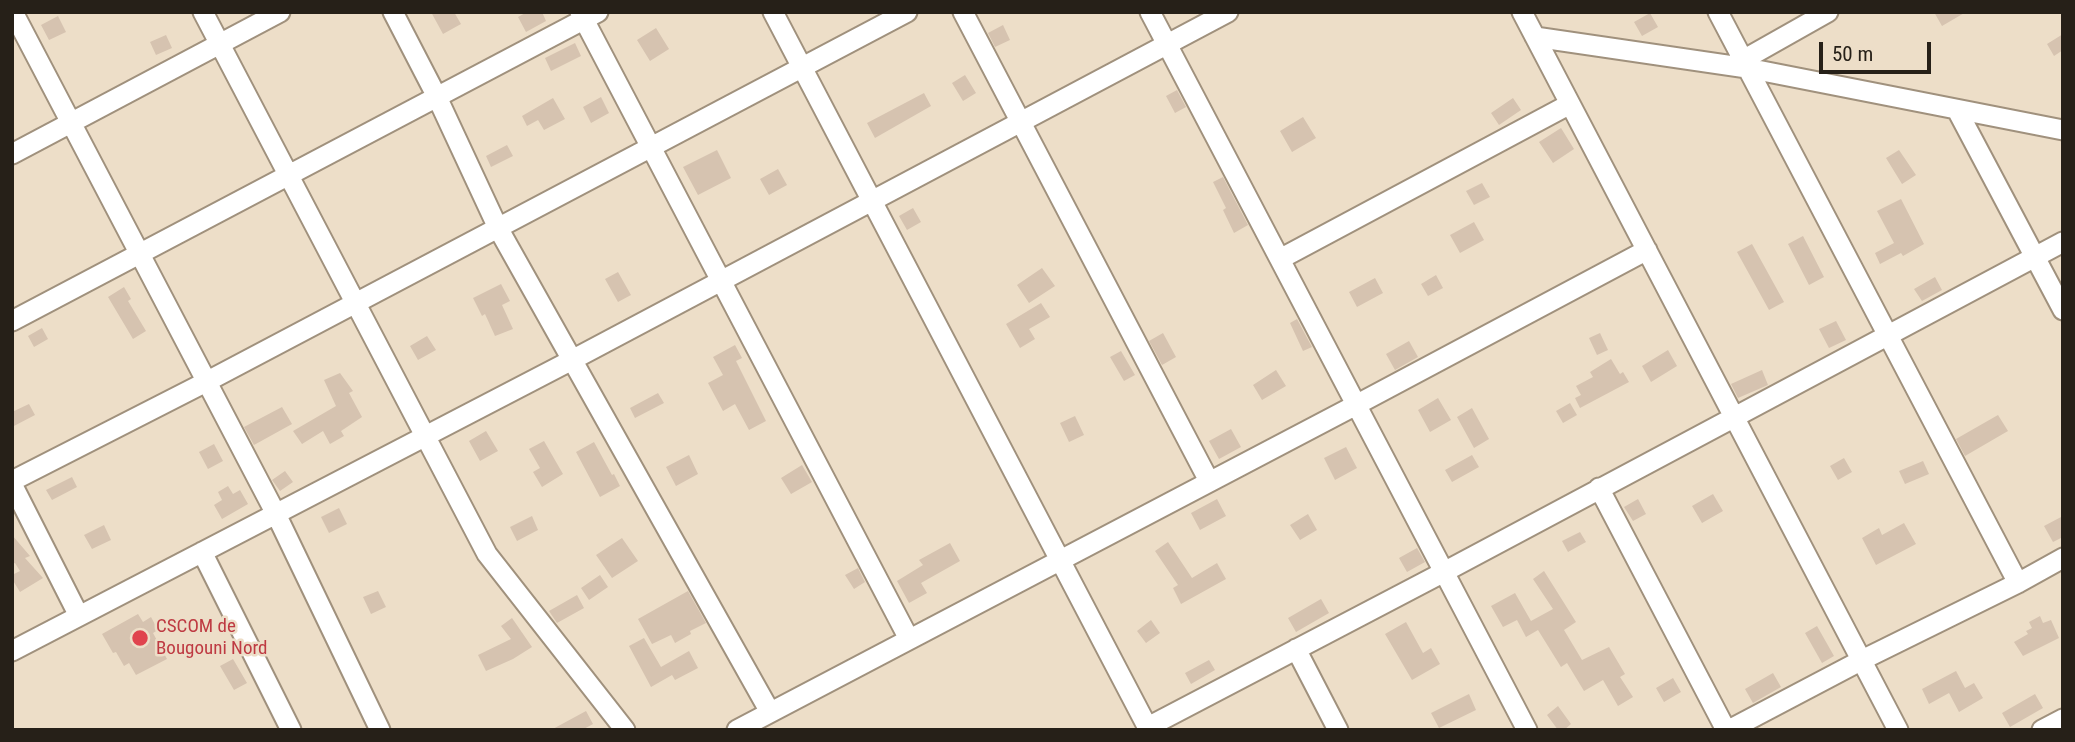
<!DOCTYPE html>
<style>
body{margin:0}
#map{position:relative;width:2075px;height:742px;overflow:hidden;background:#eddec8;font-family:"Roboto Condensed",sans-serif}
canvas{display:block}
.frame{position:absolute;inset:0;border:14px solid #262018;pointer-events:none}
.scale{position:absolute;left:1819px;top:42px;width:112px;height:32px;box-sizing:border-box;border:4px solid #262018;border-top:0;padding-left:9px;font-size:21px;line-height:24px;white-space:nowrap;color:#262018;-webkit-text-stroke:5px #eddec8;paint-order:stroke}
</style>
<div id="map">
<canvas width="2075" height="742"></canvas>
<div class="frame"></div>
<div class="scale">50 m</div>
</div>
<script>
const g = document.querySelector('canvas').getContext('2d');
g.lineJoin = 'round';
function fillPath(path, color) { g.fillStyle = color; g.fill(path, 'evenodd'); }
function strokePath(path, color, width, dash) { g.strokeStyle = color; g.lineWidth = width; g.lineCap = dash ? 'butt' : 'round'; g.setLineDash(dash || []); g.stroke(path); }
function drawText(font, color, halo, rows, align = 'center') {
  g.font = font + ' "Roboto Condensed",sans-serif'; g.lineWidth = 5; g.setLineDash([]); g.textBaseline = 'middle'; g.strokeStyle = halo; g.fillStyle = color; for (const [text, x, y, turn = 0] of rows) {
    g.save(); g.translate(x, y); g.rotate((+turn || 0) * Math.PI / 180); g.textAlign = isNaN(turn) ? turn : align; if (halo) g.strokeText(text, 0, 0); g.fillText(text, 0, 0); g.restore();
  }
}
fillPath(new Path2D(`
 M431,12H454L461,24L443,34Z
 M527,12H542L546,21L526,32L518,17Z
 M1934,12H1966L1942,26Z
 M1650,13L1658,27L1642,36L1634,22Z
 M58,16L66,32L49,40L41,25Z
 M1003,25L1010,40L995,47L988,33Z
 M656,28L669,49L650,61L637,40Z
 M2063,34V50L2054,56L2047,44Z
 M166,35L172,48L156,55L150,42Z
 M575,43L581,56L551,71L545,58Z
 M965,75L976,93L963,101L952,83Z
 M1177,90L1186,107L1175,113L1166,96Z
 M924,93L931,106L875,138L867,123Z
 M601,97L609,113L591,123L583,107Z
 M553,98L565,119L544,130L538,120L527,126L522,116Z
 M1513,98L1521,110L1499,125L1491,113Z
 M1303,117L1316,138L1292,152L1280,131Z
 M1561,128L1574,149L1553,163L1539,142Z
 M507,145L513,156L491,167L486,156Z
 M717,150L731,178L698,195L683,167Z
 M1899,150L1916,175L1902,184L1886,158Z
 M778,169L787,185L769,195L760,179Z
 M1223,177L1248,225L1234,233L1223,210L1226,208L1213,182Z
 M1482,183L1490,197L1474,205L1466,191Z
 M1901,199L1924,244L1903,256L1901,253L1880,264L1875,253L1894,243L1877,211Z
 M913,208L921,222L907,230L899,216Z
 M1474,222L1484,240L1460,253L1450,235Z
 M1803,236L1824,277L1809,285L1788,244Z
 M1752,244L1784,302L1769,310L1737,252Z
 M1042,268L1055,286L1029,303L1017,285Z
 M618,272L631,295L618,302L605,279Z
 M1436,275L1443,288L1428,296L1421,284Z
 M1935,277L1942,290L1922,301L1914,289Z
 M1375,278L1383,293L1357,307L1349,292Z
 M501,284L510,301L502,305L513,329L495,336L485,314L482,316L473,298Z
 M124,287L131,299L128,301L146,331L133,339L108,297Z
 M1041,303L1050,317L1029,329L1035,339L1020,348L1006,324Z
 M1297,319L1312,347L1303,351L1290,323Z
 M1836,321L1846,340L1829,348L1819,329Z
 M42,328L48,339L34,347L28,336Z
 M1163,333L1176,357L1162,365L1149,341Z
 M1600,333L1608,350L1597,355L1589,338Z
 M427,336L436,350L418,360L410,346Z
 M1409,341L1418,357L1395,370L1386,354Z
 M735,345L742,358L736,361L766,421L749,430L735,404L723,411L708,383L723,375L713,357Z
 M1668,350L1677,366L1651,382L1642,366Z
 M1121,351L1135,375L1124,381L1110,357Z
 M1611,359L1620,374L1623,372L1629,382L1580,408L1575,398L1581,395L1576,386L1593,377L1590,372Z
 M1276,370L1286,386L1262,400L1253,385Z
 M1762,370L1768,385L1738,398L1731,384Z
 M340,373L353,391L349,393L362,417L341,431L344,436L330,444L323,431L302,444L293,431L336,406L324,380Z
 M658,393L664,403L635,418L630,408Z
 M1438,398L1451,420L1430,432L1418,410Z
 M1570,403L1577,415L1563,423L1556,411Z
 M29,404L35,415L12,427V412Z
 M282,407L292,424L254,445L244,427Z
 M1472,408L1489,439L1474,448L1457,417Z
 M1998,415L2008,431L1965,456L1956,439Z
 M1075,416L1084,435L1069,442L1060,423Z
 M1231,429L1241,447L1219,459L1209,441Z
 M486,431L498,451L480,461L469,441Z
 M544,441L563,474L542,487L533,472L540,468L529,449Z
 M594,442L612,475L614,474L620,486L600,497L576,452Z
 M214,444L223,461L208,469L199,452Z
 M1346,447L1357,468L1335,480L1324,458Z
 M689,455L698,474L676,486L666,467Z
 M1472,455L1479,467L1452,482L1445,470Z
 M1844,458L1852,472L1838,480L1830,466Z
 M1923,461L1929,474L1905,484L1899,471Z
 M802,465L812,482L791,494L781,478Z
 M285,471L293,482L280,491L272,480Z
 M72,477L77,487L52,500L46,490Z
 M228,486L233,494L240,490L248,504L222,519L214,505L222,500L218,492Z
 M1713,494L1723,511L1702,523L1692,506Z
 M1217,499L1226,516L1200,530L1191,513Z
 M1638,499L1646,514L1633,521L1624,507Z
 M339,508L347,524L329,533L321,517Z
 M1308,514L1317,530L1300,540L1290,525Z
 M532,516L538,530L517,541L510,527Z
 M2063,516V537L2053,542L2044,526Z
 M1904,523L1916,544L1876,565L1862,538L1879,528L1882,535Z
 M104,525L111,540L92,549L84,535Z
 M1580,532L1586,542L1568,552L1562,541Z
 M12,535L30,556L25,558L43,578L20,592L12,579V575L20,571L15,563L12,564Z
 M622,538L638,561L612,578L596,555Z
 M1168,542L1192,578L1217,563L1226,579L1181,604L1173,588L1178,585L1155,551Z
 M950,543L960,561L921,583L927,593L909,603L897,581L923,565L919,560Z
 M1417,548L1425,562L1407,572L1399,558Z
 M858,568L865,582L854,589L845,575Z
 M1544,571L1576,622L1564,630L1582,660L1609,647L1625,674L1620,677L1633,697L1618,706L1603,680L1584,691L1567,663L1561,667L1538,630L1526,637L1517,620L1503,627L1491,606L1515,593L1531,621L1553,609L1533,579Z
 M600,575L608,587L589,600L581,588Z
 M378,591L386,607L371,614L363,597Z
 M688,591L706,623L690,631L691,634L675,643L671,635L652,644L638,619Z
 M577,595L584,608L557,623L549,611Z
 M1321,599L1329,613L1296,632L1288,618Z
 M138,614L143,622L151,617L158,630L153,633L167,659L136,675L129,663L124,666L116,652L113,653L102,634Z
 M2040,616L2043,623L2051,620L2059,638L2023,656L2014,642L2028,634L2026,631L2032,628L2029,622Z
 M512,618L532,647L513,659L486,671L478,655L511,639L501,626Z
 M1151,620L1160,633L1146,643L1137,631Z
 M1406,622L1423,653L1431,648L1440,664L1412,680L1385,634Z
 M1817,626L1834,656L1822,663L1805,633Z
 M644,638L661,667L689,651L698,668L675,680L672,675L651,687L629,646Z
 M233,659L247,683L234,690L220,666Z
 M1209,660L1215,670L1191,684L1185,673Z
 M1956,671L1965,688L1974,683L1983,698L1959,712L1949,693L1929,704L1922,689Z
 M1773,673L1781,687L1753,703L1745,689Z
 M1673,678L1681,692L1664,702L1656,688Z
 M1469,694L1476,710L1439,728L1431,713Z
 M2035,694L2043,708L2010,727L2002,713Z
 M1558,706L1571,724L1564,730H1558L1547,715Z
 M586,711L593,724L582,730H551Z`), '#d6c3b0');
const minor = new Path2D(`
 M13,12L276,514L380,730
 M203,12L487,554L625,730
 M393,12L437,97L498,228L770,712
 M580,12L909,639
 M773,12L1149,730
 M963,12L1209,481
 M1150,12L1527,730
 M1522,12L1898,730
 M1718,12L2018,583
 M1535,37L1747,68L2063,130
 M1743,60L1828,12
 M1957,110L2063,310
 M12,154L280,12
 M1280,259L1570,104
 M12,321L598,12
 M12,481L206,382L907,12
 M12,484L79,616
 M1599,488L1726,730
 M202,552L291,730
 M1296,649L1338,730
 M12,651L572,360L1228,12
 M1148,727L1444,572L2063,242
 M737,730L1356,405L1647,250
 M1729,730L1862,660L2018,583L2063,558
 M2042,730L2063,719`);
strokePath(minor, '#a0917d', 23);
strokePath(minor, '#fff', 19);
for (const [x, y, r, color] of [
 [140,638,9,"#e0444e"]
]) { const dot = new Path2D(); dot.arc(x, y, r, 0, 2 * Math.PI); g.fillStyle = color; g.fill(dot); strokePath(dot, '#eddec8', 2.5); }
drawText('19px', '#be3a42', '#eddec8', [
 ["CSCOM de",156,627],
 ["Bougouni Nord",156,649]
], 'left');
</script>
